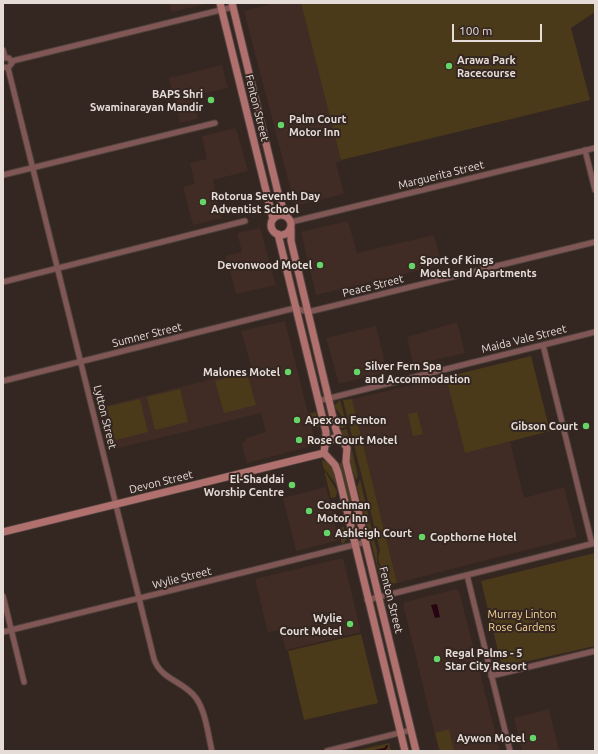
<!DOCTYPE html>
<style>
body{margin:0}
#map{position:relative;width:598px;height:754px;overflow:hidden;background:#342621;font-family:Ubuntu,sans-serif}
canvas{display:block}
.frame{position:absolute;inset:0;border:4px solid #e5dcd8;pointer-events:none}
.scale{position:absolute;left:452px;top:24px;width:90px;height:18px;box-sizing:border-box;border:2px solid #e5dcd8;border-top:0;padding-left:5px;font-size:12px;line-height:14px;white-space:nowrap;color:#e5dcd8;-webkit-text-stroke:3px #342621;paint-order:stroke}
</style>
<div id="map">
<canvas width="598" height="754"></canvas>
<div class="frame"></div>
<div class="scale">100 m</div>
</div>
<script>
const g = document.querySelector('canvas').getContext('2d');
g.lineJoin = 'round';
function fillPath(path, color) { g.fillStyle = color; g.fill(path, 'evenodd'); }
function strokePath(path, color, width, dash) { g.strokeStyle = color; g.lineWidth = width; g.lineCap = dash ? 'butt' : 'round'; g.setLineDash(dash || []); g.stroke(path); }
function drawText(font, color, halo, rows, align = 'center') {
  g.font = font + ' Ubuntu,sans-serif'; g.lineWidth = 4; g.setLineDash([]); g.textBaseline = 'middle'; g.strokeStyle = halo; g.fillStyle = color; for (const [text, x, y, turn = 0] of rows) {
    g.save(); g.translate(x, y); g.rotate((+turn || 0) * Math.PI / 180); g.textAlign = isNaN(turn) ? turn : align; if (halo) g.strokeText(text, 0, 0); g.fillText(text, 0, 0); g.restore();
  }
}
fillPath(new Path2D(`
 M169,3H206V4L172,12Z
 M275,3H301L342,161L336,163L344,194L295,206L244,11Z
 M222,65L228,88L192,96L198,119L180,123L169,78Z
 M236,128L248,171L213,180L222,218L193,225L183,187L195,184L190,163L207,159L202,136Z
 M348,221L357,253L434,235L442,265L316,295L301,232Z
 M260,228L276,285L236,294L226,256L242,252L237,233Z
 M285,321L316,445L247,463L242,445L247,438L266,432L261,413L111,450L101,407L252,369L241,331Z
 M457,322L465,353L413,365L407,337Z
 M376,326L387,372L339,384L326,338Z
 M446,377L465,452L510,441L524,498L564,487L577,537L397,583L352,399Z
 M326,487L339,540L296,551L283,498Z
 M343,558L361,632L286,650L280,630L268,632L255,579Z
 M456,589L459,591L500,751H439L403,604L405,602Z
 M549,709L559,751H522L514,718Z`), '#402c24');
fillPath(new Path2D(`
 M301,3H595V12L571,28L590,100L341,160Z
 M531,356L550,431L465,453L446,377Z
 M247,373L256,405L224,413L215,381Z
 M180,389L188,422L155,430L147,397Z
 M140,399L148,432L115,440L107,407Z
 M352,399L397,583L390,584L386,582L379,562L378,557L380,550L343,400Z
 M340,400L346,422L334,406Z
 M333,410L345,425L346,427L338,429Z
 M316,412L319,427L314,428L310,413Z
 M417,412L423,434L413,436L408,414Z
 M347,429L350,442L349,443L338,431Z
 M352,450L358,476L356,480L349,459Z
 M322,460L331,464L338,487L323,467Z
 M342,463L352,499L351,512L356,535L338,464Z
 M324,470L337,491L336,497L331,498Z
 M360,479L374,539H370L357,487Z
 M344,527L347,539L342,545L338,528Z
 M374,540L377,550V564L380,568L385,586L380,579L371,541Z
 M595,553V646L502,667L481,581Z
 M361,634L378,703L304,720L288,651Z
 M449,729L454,751H440L435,733Z
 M389,743L391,751H355Z`), '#4a3a1a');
fillPath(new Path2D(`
 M437,604L440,617L435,618L431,605Z`), '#270411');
strokePath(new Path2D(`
 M375,751L385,749L387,746`), '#270411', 2);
const minor = new Path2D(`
 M3,50L5,57
 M3,58H9L12,63L8,68L3,67
 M12,61L233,7
 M8,68L154,659C161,680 184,681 196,698C206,712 208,735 212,751
 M585,150L595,190
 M3,175L215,123
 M291,222L595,148
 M3,282L245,221
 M543,345L592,544
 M3,381L295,308L308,312L595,242
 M318,401L595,332
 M467,575L510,751
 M3,596L24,682
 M367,600L595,543
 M3,632L366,542
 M491,676L595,651
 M327,751L411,730`);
const secondary = new Path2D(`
 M220,3L273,219
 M232,3L279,197L285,214
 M271 225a10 10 0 1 1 20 0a10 10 0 1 1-20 0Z
 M291,229V241L336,430L340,439
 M278,234L326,432V442
 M3,532L324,453
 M405,751L338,473L335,465L324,453L325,445L334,438L342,440L347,448L346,462L416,751`);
strokePath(minor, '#50433e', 7);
strokePath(secondary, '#50433e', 9);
strokePath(minor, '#805755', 5);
strokePath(secondary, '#b0706d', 7);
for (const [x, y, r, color] of [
 [449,66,4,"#66d466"],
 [211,100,4,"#66d466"],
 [281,125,4,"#66d466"],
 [203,202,4,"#66d466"],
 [320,265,4,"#66d466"],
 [412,266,4,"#66d466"],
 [288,372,4,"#66d466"],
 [357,372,4,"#66d466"],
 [297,420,4,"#66d466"],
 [586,426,4,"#66d466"],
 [299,440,4,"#66d466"],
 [292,485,4,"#66d466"],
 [309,511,4,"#66d466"],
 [327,533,4,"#66d466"],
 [422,537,4,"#66d466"],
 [350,624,4,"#66d466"],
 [437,659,4,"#66d466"],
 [533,738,4,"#66d466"]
]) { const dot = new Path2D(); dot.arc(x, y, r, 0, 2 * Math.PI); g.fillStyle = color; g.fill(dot); strokePath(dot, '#342621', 1.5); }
drawText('bold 11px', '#e5dcd8', '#342621', [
 ["Arawa Park",457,60],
 ["Racecourse",457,73],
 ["BAPS Shri",203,94,"right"],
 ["Swaminarayan Mandir",203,107,"right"],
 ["Palm Court",289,119],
 ["Motor Inn",289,132],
 ["Rotorua Seventh Day",211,196],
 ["Adventist School",211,209],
 ["Sport of Kings",420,260],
 ["Motel and Apartments",420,273],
 ["Devonwood Motel",312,265,"right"],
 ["Silver Fern Spa",365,366],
 ["and Accommodation",365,379],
 ["Malones Motel",280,372,"right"],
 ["Apex on Fenton",305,420],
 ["Gibson Court",578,426,"right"],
 ["Rose Court Motel",307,440],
 ["El-Shaddai",284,479,"right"],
 ["Worship Centre",284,492,"right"],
 ["Coachman",317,505],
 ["Motor Inn",317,518],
 ["Ashleigh Court",335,533],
 ["Copthorne Hotel",430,537],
 ["Wylie",342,618,"right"],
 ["Court Motel",342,631,"right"],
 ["Regal Palms - 5",445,653],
 ["Star City Resort",445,666],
 ["Aywon Motel",525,738,"right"]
], 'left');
drawText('11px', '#e5dcd8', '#342621', [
 ["Fenton Street",257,108,76],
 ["Marguerita Street",441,175,-14],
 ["Peace Street",373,286,-14],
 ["Sumner Street",147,335,-14],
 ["Maida Vale Street",524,339,-14],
 ["Lytton Street",105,417,76],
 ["Devon Street",161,482,-14],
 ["Wylie Street",182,578,-14],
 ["Fenton Street",391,600,76]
]);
drawText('11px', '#f9d796', '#342621', [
 ["Murray Linton",522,614],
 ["Rose Gardens",522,627]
]);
</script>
